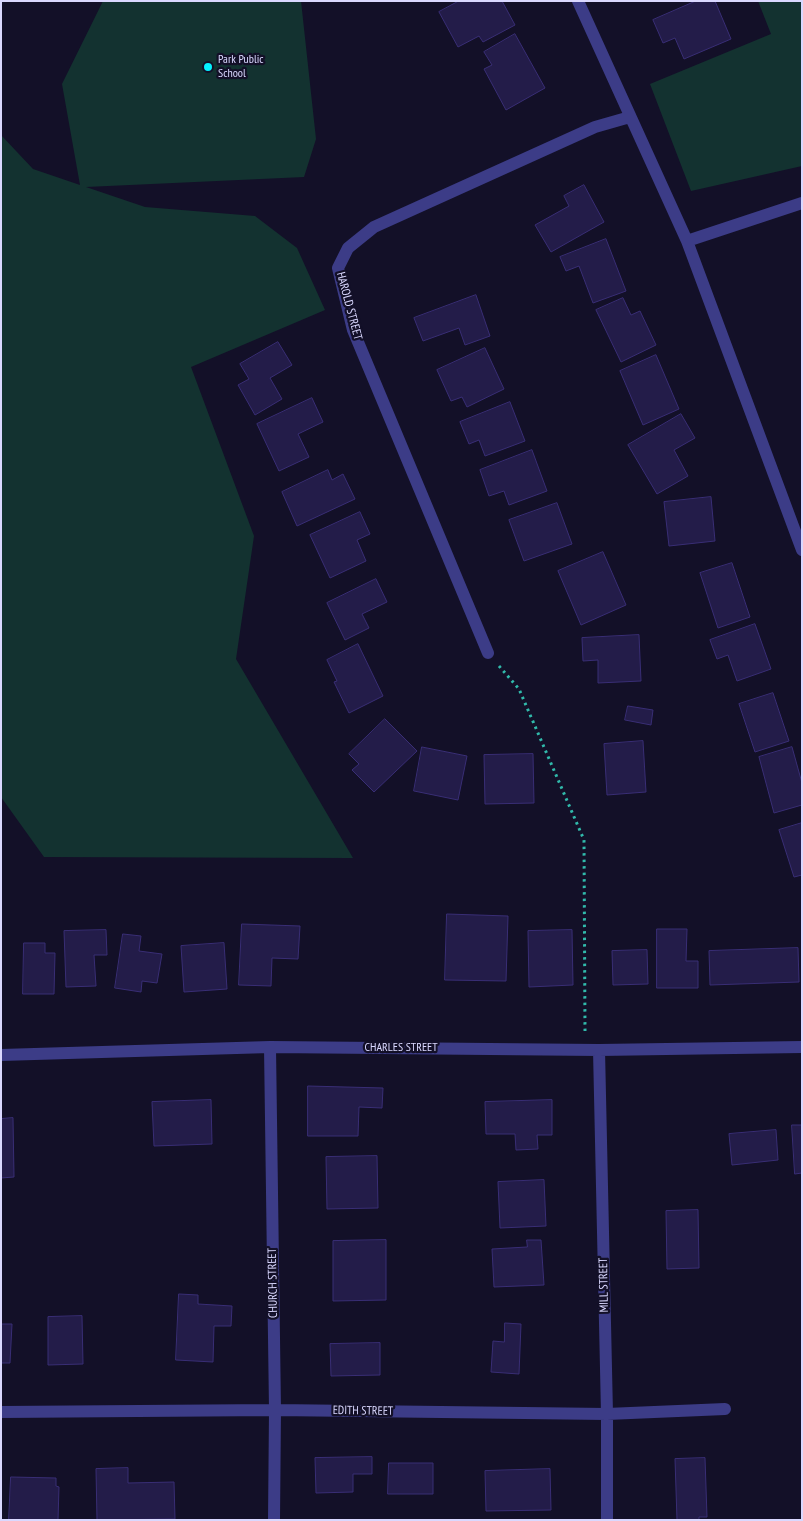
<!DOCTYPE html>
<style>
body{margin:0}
#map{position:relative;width:803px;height:1521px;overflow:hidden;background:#131028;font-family:"PT Sans Narrow",sans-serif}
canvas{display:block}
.frame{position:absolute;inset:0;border:2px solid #dad8ff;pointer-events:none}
</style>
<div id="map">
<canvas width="803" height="1521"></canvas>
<div class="frame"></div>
</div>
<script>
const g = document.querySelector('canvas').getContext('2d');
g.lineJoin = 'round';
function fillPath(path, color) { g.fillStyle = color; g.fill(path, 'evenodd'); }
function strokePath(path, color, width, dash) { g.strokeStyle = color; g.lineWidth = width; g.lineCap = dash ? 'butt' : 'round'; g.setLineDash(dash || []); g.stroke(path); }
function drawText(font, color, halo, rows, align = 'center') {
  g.font = font + ' "PT Sans Narrow",sans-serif'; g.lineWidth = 4.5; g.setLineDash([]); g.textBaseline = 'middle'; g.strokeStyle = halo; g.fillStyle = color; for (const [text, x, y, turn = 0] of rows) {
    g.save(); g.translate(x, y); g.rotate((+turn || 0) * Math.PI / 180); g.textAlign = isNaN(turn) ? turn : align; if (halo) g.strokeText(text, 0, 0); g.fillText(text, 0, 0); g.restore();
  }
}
fillPath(new Path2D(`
 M103,1H301L316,139L304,177L86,187L145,207L255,216L297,248L325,310L191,367L254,536L236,659L353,858L44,857L1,797V135L33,169L80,185L62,84Z
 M758,1H802V166L691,191L650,84L771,34Z`), '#133230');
const building = new Path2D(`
 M459,1H502L515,25L483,42L479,36L458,47L439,12Z
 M696,1H715L731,39L684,59L675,38L663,43L653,20Z
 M515,34L545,88L506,110L484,69L492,65L484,52Z
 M584,185L604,222L551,252L535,225L569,206L564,196Z
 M606,239L626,291L593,303L579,266L566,271L560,257Z
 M476,295L490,336L465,345L459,328L423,341L414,318Z
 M623,298L631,315L640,311L656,345L621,362L596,310Z
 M278,342L292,365L270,378L282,399L255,415L238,385L249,379L240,364Z
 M485,348L504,389L467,407L462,397L451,401L437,370Z
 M656,355L679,409L643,425L620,371Z
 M312,398L323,422L298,434L309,457L279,471L257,424Z
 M510,402L525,441L485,456L479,440L469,444L460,422Z
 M681,414L695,438L674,450L688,476L657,494L628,445Z
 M532,450L547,491L509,505L504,491L489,496L480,470Z
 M328,470L332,480L343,474L355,499L297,526L282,492Z
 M711,497L715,541L669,546L664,502Z
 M557,503L572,544L524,561L509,520Z
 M360,512L370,534L357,540L366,561L330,578L310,535Z
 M603,552L626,605L581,625L558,571Z
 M732,563L750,617L718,628L700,573Z
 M376,579L387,602L362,614L369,628L345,640L327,603Z
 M755,624L771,669L737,681L728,655L717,659L710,640Z
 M639,635L641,681L598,683V660L583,661L582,638Z
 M358,644L383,696L349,713L334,682L337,681L327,660Z
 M773,693L789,741L755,752L739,704Z
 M628,706L653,710L651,725L625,720Z
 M385,719L417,751L374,792L352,770L359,764L349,754Z
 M643,741L646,792L607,795L604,744Z
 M422,747L467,756L458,800L414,791Z
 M792,747L802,783V805L774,813L759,757Z
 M533,754L534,803L485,804L484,755Z
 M802,823V875L794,877L779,830Z
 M447,914L508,916L506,981L445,980Z
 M242,924L300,926L298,959L272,958L271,986L239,985Z
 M657,929H687L686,961H698V988H657Z
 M106,930L107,955H94L96,986L66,987L64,931Z
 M572,930L573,985L529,987L528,931Z
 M123,934L141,936L139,951L162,954L157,983L142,981L141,992L115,988Z
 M24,943H45V953H55L54,994H23Z
 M224,943L227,989L184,992L181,946Z
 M798,948L799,982L710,985L709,951Z
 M647,950L648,984L613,985L612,951Z
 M308,1086L383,1088L382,1108L359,1107L358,1136H308Z
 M211,1100L212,1144L154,1146L152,1102Z
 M552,1100V1135H537L538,1149L516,1150L515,1134H486L485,1102Z
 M13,1118L14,1177L1,1178V1119Z
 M792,1125H802V1173L795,1174Z
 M776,1130L778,1160L732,1165L729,1134Z
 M377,1156L378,1208L327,1209L326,1157Z
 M544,1180L546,1226L500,1228L498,1182Z
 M698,1210L699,1268L667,1269L666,1211Z
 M386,1240V1300L333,1301V1241Z
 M527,1240H541L544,1285L494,1287L492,1249L527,1247Z
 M179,1294L198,1295V1304L232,1306L231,1326H214L213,1362L176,1360Z
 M82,1316L83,1364L48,1365V1317Z
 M505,1323L521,1324L519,1374L491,1372L493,1341L504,1342Z
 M1,1324H12L10,1363H1Z
 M380,1343V1375L331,1376L330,1344Z
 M372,1457V1474H353V1492L316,1493L315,1458Z
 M705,1458L707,1517H699V1520H677L675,1459Z
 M389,1463H433V1494H388Z
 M128,1468V1483L174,1482L175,1519L97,1520L96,1469Z
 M550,1469L551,1510L486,1511L485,1471Z
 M11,1477L56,1478V1486L59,1487L58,1520H9Z`);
fillPath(building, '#231c49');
strokePath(building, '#392e75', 1);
strokePath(new Path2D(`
 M499,666L519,689L584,840L585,1031`), '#31baab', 3, [2.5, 4]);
strokePath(new Path2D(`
 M578,1L687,241L802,550
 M687,241L802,203
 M488,653L353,330L338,268L348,248L374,227L595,127L630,117
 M270,1047L275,1410L274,1520
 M599,1050L607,1414V1520
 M1,1055L270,1047L599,1050L802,1047
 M1,1412L275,1410L607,1414L725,1409`), '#3c3c87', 12);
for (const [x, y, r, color] of [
 [208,67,5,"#05f1fe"]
]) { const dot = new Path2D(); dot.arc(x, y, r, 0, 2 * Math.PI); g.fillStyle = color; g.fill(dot); strokePath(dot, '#131028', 2); }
drawText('12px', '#dad8ff', '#131028', [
 ["Park Public",218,60],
 ["School",218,74]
], 'left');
drawText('12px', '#dad8ff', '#131028', [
 ["HAROLD STREET",349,306,75],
 ["CHARLES STREET",401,1048],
 ["CHURCH STREET",273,1283,-91],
 ["MILL STREET",604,1285,-91],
 ["EDITH STREET",363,1411,1]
]);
</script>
